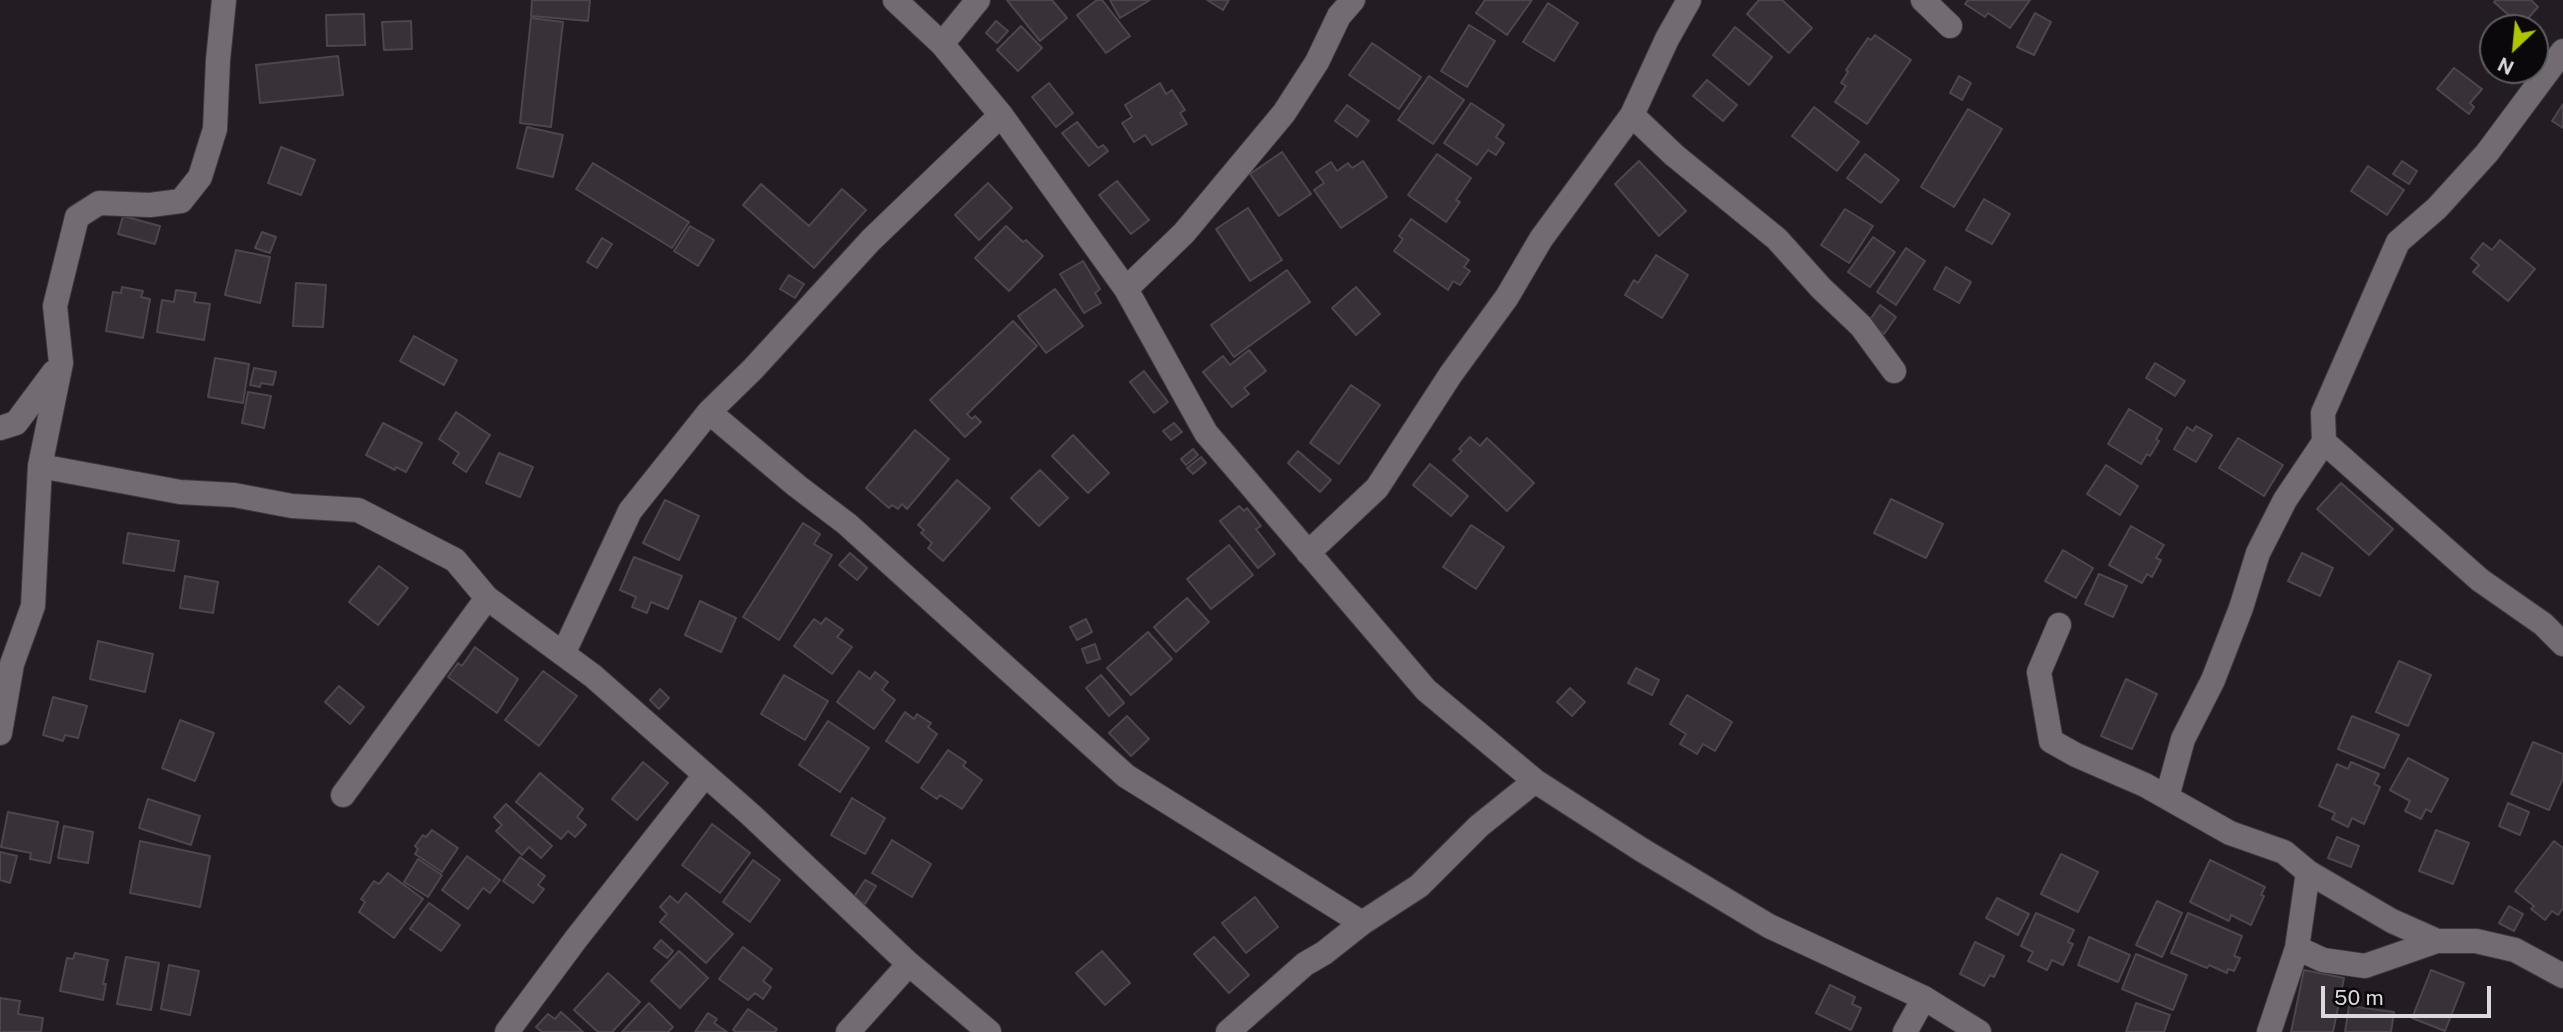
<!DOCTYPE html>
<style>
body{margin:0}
#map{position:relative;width:2563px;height:1032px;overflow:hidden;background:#231d23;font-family:"Public Sans",sans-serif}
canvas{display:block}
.north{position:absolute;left:2479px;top:14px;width:70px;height:70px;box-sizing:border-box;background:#0b080b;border:2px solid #5f5b5f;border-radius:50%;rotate:206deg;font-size:19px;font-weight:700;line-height:28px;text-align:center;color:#dcd8dc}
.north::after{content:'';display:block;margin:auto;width:24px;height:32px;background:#b0c501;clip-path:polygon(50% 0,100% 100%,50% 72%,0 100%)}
.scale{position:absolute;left:2321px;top:986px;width:170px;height:32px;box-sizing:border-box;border:4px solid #dcd8dc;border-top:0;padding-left:9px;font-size:21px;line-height:24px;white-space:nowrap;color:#dcd8dc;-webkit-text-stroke:5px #0b080b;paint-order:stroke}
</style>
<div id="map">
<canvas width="2563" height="1032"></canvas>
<div class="north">N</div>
<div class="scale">50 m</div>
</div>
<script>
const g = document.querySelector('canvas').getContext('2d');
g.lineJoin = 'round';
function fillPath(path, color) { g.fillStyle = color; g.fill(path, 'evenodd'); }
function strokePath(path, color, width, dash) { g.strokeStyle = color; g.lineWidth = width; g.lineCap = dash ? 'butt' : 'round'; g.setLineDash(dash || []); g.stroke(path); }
const building = new Path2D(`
 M532,0H590L588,21L531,16Z
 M1007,0H1052L1067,18L1040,41Z
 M1097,0H1102L1130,36L1106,53L1077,15Z
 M1110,0H1150L1120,18Z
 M1207,0H1229L1223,10Z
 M1485,0H1532L1507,35L1476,13Z
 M1759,0H1782L1812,28L1789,53L1747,14Z
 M1968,0H2030L2010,28L1988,13L1985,17L1965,4Z
 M2496,0H2531L2538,7L2521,26L2494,2Z
 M1548,3L1578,23L1554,61L1523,42Z
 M2035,13L2051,22L2034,55L2017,47Z
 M364,14L365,45L327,46L326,15Z
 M531,18L563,22L551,127L520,123Z
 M411,21L412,49L384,50L382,22Z
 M996,21L1008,31L997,43L986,33Z
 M1469,25L1495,41L1467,87L1441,71Z
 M1021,26L1042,48L1018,71L997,50Z
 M1735,27L1772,57L1749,85L1713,55Z
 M1875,35L1911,60L1867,124L1835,102L1846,86L1841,83L1848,72L1846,70L1868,38L1871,40Z
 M1372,43L1421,77L1399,109L1349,75Z
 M338,56L343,95L260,103L256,65Z
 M2454,68L2482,89L2470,103L2474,107L2469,114L2437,89Z
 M1429,76L1464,100L1433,144L1398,120Z
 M1959,76L1971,83L1962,100L1950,93Z
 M1707,80L1737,105L1723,121L1693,96Z
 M1049,83L1073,113L1056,127L1032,97Z
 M1160,83L1166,94L1172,90L1185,110L1180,113L1187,124L1152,145L1145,135L1134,142L1122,123L1132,117L1125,105Z
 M1471,103L1504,125L1496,137L1504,143L1496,155L1488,150L1477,165L1444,143Z
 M2563,104V128L2552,121Z
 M1347,105L1369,121L1357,137L1335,121Z
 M1814,107L1859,142L1837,171L1792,136Z
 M1968,109L2002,129L1954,207L1921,187Z
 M1077,122L1098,148L1103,145L1108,151L1089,166L1062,133Z
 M527,127L563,135L553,177L517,168Z
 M281,147L315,160L301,195L268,183Z
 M1282,152L1311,194L1279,216L1250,174Z
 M1437,154L1471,178L1456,200L1460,202L1446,222L1408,195Z
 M1865,154L1899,180L1881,203L1847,178Z
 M1363,161L1387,197L1341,228L1314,190L1324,183L1316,172L1331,162L1337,171L1348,163L1352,168Z
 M1639,161L1686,211L1659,236L1615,184Z
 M2402,161L2417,171L2409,184L2393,174Z
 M593,163L689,222L672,248L576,189Z
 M2368,166L2404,190L2387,215L2351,191Z
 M1117,181L1149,220L1131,234L1099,195Z
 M988,183L1012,208L979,240L955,215Z
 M761,184L809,226L842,189L866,210L814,268L743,205Z
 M1984,199L2010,214L1992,244L1966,230Z
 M1248,208L1282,260L1250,281L1216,229Z
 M1845,209L1873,226L1849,263L1821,245Z
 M123,216L160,226L155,244L118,234Z
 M1411,219L1469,260L1464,267L1470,271L1460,285L1453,281L1448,290L1394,251L1403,239L1399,236Z
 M690,226L714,240L698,266L674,251Z
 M1006,226L1023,242L1026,240L1043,256L1009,291L975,258Z
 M262,232L276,237L270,253L255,248Z
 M1873,237L1895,252L1870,287L1848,272Z
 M602,238L612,244L597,268L587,262Z
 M2500,240L2535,269L2508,301L2473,272L2479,265L2471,258L2483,243L2492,250Z
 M1906,248L1925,261L1896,305L1877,292Z
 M236,250L270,257L260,303L225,295Z
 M1656,255L1688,275L1662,318L1625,295L1634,280L1638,283Z
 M1083,261L1100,289L1095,293L1101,303L1084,313L1060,274Z
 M1946,267L1971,282L1959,303L1934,289Z
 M1287,270L1310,302L1234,357L1211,325Z
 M789,275L804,284L795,298L780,289Z
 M296,283L326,285L323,327L293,326Z
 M122,287L143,291L141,297L150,299L143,338L106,331L113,292L121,293Z
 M1356,287L1380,314L1356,335L1332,308Z
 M1055,289L1083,326L1046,353L1018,316Z
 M176,290L196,293L194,302L210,304L204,340L157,332L162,300L174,302Z
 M1880,305L1896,317L1884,334L1868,323Z
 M1013,321L1037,346L967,414L972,419L975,416L981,422L965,437L930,400Z
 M414,336L457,360L444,385L400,361Z
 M1249,350L1266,371L1244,388L1249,394L1232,407L1203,372L1223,356L1230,365Z
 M215,358L249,364L243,403L208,397Z
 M2155,363L2185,381L2175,396L2146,378Z
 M254,368L276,372L273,385L261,383L260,387L250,385Z
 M1144,371L1168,402L1154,413L1130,382Z
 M1351,385L1380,405L1339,464L1310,443Z
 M248,392L271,396L264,428L242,423Z
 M2129,409L2162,429L2156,439L2159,441L2150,456L2147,454L2141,464L2108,444Z
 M456,412L490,435L466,472L453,463L459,453L439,439Z
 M383,423L422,443L406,472L396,467L395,470L366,455Z
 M1174,423L1182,432L1171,440L1163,431Z
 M2196,426L2212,435L2196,462L2174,449L2187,427L2193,431Z
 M915,430L949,459L907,509L902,504L898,509L892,505L889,508L866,488Z
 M1073,435L1109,473L1088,493L1052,456Z
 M1470,437L1480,446L1487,438L1534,483L1507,511L1453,460L1462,451L1459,449Z
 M2238,438L2283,465L2264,496L2219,468Z
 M1193,449L1198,455L1186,465L1181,459Z
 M1298,451L1331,480L1320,492L1288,463Z
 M499,453L533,467L520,497L486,483Z
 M1201,457L1206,463L1193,474L1187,468Z
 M1430,464L1468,496L1451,516L1413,485Z
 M2106,465L2138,486L2120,515L2087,494Z
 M1040,470L1068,498L1039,526L1011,498Z
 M957,480L990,508L943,561L928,548L932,543L921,533L924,530L918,525Z
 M2341,483L2393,529L2369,555L2317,509Z
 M1891,499L1943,524L1926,558L1874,533Z
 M665,500L699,516L679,560L643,543Z
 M1239,506L1244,511L1247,508L1261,526L1256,529L1275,554L1258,568L1220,521Z
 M803,523L820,534L814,544L832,555L779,640L743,617Z
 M1471,525L1504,547L1476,589L1443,567Z
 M2131,526L2164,545L2156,558L2161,560L2152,577L2147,574L2142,583L2109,565Z
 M128,533L179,541L174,571L123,563Z
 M1229,545L1253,575L1211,609L1187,579Z
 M2063,550L2093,568L2076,598L2045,581Z
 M850,553L867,568L857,580L839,565Z
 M2302,553L2333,568L2320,596L2288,581Z
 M634,557L682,576L668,609L651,602L647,613L632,607L636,597L620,590Z
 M379,566L408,588L378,625L349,602Z
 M2099,574L2127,586L2113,617L2085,604Z
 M185,576L218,582L213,613L180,608Z
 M1187,598L1209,622L1176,652L1154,627Z
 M700,601L736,618L721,652L685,635Z
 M826,618L843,630L837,637L852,647L832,674L794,646L814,619L821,624Z
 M1086,619L1092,632L1077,640L1070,627Z
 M1148,632L1172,659L1131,695L1107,668Z
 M98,641L153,654L145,692L90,679Z
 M1095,644L1100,659L1087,663L1082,649Z
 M475,647L518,679L497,713L448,677L458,663L462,666Z
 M2399,661L2431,675L2408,726L2376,712Z
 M1636,668L1659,680L1652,695L1628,683Z
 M543,671L577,696L539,746L505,720Z
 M859,671L870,679L875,672L888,682L882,690L895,700L874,729L837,702Z
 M784,675L828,701L805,740L761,714Z
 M1101,675L1124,703L1109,716L1086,688Z
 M2126,679L2157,694L2132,749L2101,736Z
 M339,686L364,707L350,724L325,702Z
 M1570,688L1585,702L1572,716L1557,702Z
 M660,689L669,698L659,709L650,700Z
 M1687,695L1732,722L1715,751L1703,744L1697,754L1680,744L1686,734L1670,724Z
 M53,697L87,706L78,738L65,735L63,741L43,735Z
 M905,712L914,719L917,714L931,723L928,727L937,734L918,763L886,741Z
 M1127,716L1149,739L1131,756L1109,733Z
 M2352,716L2399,735L2384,768L2338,749Z
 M180,720L214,733L195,781L162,768Z
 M828,721L869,748L840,792L799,765Z
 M2533,742L2563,754V778L2549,810L2511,794Z
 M948,750L966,762L963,766L982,780L962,809L940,795L937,799L921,788Z
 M2408,758L2448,779L2431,812L2426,809L2421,819L2405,811L2410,801L2390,790Z
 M643,762L668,783L637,820L612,799Z
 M2351,762L2379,774L2374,784L2380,787L2364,824L2352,818L2348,827L2332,819L2335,813L2319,806L2337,764L2348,769Z
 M540,773L583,809L577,817L586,825L575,837L568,831L561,839L516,802Z
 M852,798L885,818L865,854L831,835Z
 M148,799L200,816L191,845L139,828Z
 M2508,803L2529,812L2520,835L2499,826Z
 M506,804L552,846L541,858L529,847L522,855L496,831L502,825L494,817Z
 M8,812L58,822L50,863L30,859L31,853L1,847Z
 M712,824L750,853L720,893L682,865Z
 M64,826L93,832L88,863L58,858Z
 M432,830L458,848L442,872L415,854L418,849L415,846L423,835L426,837Z
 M2436,830L2469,843L2453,884L2419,871Z
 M2337,837L2359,846L2351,867L2328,858Z
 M892,840L931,864L912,897L872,873Z
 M140,841L210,856L200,907L130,893Z
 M2554,841L2563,848V908L2558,915L2552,911L2545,920L2531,909L2534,906L2515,891Z
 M0,852L17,856L10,883L0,880Z
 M2061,854L2098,872L2078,912L2041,894Z
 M467,856L500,880L490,893L483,888L468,909L442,890Z
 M520,857L545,876L538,885L544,889L533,903L503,881Z
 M418,859L442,875L428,897L404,882Z
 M753,860L780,880L750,922L723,902Z
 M2210,860L2265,887L2261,895L2264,896L2251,925L2231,915L2229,921L2190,902Z
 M388,873L423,899L394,938L359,912L365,902L361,899L374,881L379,884Z
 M865,880L876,886L865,904L854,897Z
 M686,893L733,934L706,963L660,922L667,914L660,907L670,896L678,903Z
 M1255,897L1278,927L1246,953L1222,923Z
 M1997,898L2029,914L2018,935L1986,918Z
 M2157,901L2182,913L2162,957L2136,945Z
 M429,903L460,925L441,951L410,929Z
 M2509,906L2523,914L2514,931L2499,923Z
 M2036,913L2074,930L2068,942L2073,944L2063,965L2052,960L2047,970L2028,961L2033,952L2021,946Z
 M2188,913L2242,936L2234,956L2240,958L2234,971L2228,969L2227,973L2209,965L2207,968L2171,953Z
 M1214,937L1249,975L1229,993L1194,954Z
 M2089,937L2130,955L2118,982L2078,965Z
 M661,940L673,951L667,958L654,948Z
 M1975,942L2004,956L1994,977L1990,975L1984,986L1960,974Z
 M743,947L772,969L763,981L771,987L763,999L755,993L748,1000L719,979Z
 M679,951L708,978L680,1008L651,981Z
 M1102,951L1130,983L1105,1005L1076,973Z
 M75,953L108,960L103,984H106L103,1000L60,991L67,958L73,959Z
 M2136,954L2187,975L2173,1010L2122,989Z
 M126,957L159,963L151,1010L117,1004Z
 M169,965L199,971L190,1015L161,1009Z
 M2304,970L2344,978L2333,1032H2291Z
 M2431,970L2464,983L2445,1031L2412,1018Z
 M608,973L640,1002L612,1032H598L574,1010Z
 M1830,985L1855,997L1852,1004L1861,1008L1851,1030L1816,1013Z
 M0,998L20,1001L18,1014L43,1018L41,1032H0Z
 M649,1003L673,1027L668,1032H622Z
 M2136,1003L2170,1015L2164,1032H2126Z
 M2349,1006L2394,1012L2391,1032H2345Z
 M748,1009L777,1029L775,1032H736L733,1030Z
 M561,1012L583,1032H542L536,1027L548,1014L555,1019Z
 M708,1013L717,1019L714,1023L727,1032H695Z`);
fillPath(building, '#383138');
strokePath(building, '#4d464d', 2);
const street = new Path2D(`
 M895,0L942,44L1001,115L1126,289L1206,433L1426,690L1535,781L1642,850L1769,926L1924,998L1979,1032
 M1923,0L1950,26
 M942,44L978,0
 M2563,51L2487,153L2437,208L2398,242L2323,413L2324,442L2480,580L2543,624L2563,644
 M1632,115L1674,155L1777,239L1821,288L1861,326L1894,371
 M1126,289L1184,233L1284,113L1317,62L1339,16L1353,0
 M709,412L797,486L847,524L1126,776L1362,923
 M0,428L16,423L54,372
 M40,466L180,492L234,495L292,506L358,510L455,560L487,598L593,676L751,815L909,964L989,1032
 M1308,553L1377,488L1451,374L1507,297L1541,239L1632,115L1667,39L1689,0
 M2059,625L2039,672L2051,741L2076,755L2145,785L2230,833L2284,852L2308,872L2392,921L2437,941H2476L2515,950L2563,976
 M564,652L630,511L709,412L753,369L871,240L1001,115
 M0,733L12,664L33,606L40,466L61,363L55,306L77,217L99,203L150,205L181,201L200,177L215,129L218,60L224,0
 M343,795L487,598
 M2167,797L2183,739L2213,680L2241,608L2258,553L2285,500L2324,442
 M2297,948L2323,960L2365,966L2437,941
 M507,1032L576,939L705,775
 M848,1032L909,964
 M1228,1032L1305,964L1324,953L1362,923L1419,886L1479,826L1535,781
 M1905,1032L1924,998
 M2269,1032L2297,948L2308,872`);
strokePath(street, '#3f393f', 26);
strokePath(street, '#736b72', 24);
</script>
